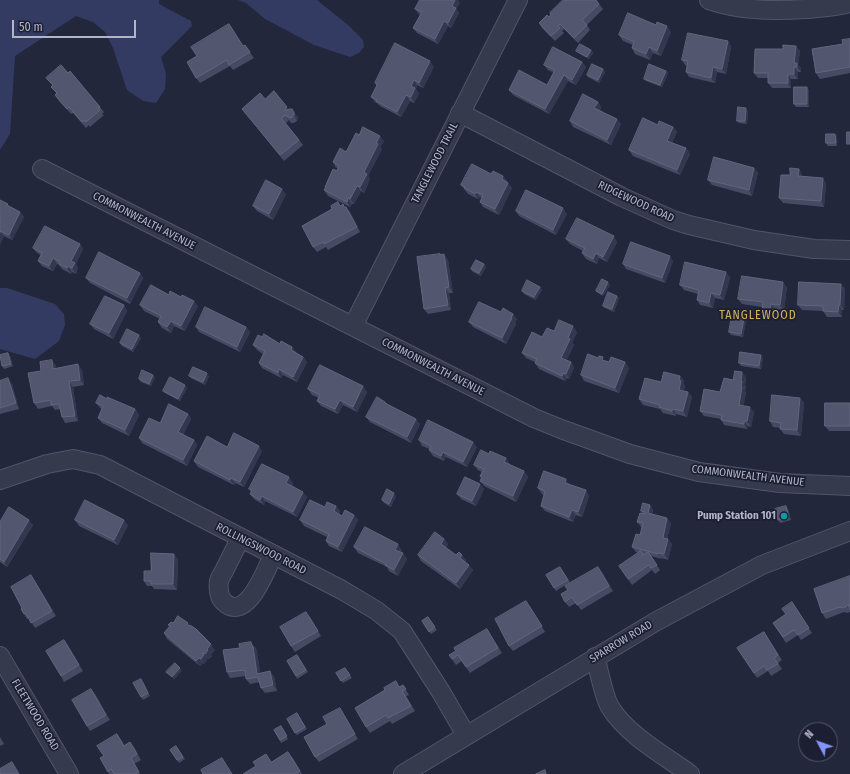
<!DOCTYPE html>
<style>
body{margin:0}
#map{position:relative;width:850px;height:774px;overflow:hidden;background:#22273c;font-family:"Fira Sans Condensed",sans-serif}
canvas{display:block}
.north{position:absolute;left:798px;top:722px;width:40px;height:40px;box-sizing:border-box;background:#1b1f31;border:1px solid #575b6d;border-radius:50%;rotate:311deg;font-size:11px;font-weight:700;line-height:16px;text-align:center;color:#b2b5c8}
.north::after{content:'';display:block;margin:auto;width:14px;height:18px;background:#8494fa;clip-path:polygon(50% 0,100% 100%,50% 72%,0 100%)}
.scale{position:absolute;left:12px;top:20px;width:124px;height:18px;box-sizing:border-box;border:2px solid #b2b5c8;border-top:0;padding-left:5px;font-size:12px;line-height:14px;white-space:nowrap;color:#b2b5c8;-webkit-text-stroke:3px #1b1f31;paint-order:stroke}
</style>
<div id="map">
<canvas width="850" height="774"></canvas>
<div class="north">N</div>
<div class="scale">50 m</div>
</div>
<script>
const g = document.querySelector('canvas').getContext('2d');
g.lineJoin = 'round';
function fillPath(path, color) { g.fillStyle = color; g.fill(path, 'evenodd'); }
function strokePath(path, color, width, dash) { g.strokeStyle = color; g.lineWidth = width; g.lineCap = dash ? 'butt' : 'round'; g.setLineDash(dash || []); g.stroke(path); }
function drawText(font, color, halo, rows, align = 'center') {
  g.font = font + ' "Fira Sans Condensed",sans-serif'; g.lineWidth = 3.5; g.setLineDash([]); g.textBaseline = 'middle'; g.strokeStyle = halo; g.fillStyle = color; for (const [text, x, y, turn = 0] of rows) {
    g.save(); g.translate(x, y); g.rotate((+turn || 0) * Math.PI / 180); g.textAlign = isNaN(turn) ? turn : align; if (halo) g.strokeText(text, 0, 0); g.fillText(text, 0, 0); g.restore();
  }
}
fillPath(new Path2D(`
 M0,0H159V4L191,21L192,26L161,57L166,74L165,89L156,103L143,101L127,90L113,48L105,32L93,22L76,16L15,56L10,134L0,150Z
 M238,0H317L348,25L363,40L364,47L359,53L350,57L314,45L265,19L246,3Z
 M0,288H7L55,304L64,314L65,325L59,341L35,359L0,349Z`), '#343b62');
const minor = new Path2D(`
 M709,0C740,11 774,11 807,9C821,8 836,7 850,3
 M460,113L622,197L673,220L689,225L754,240L814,249L850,250
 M42,169L534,418L561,429L630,454L699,472L780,483L850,486
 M353,326L518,0
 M0,480L47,464L73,459L100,465L342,590L377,611L402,631L441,692L466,735
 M240,539C235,549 230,559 225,569C223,573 220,577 219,581C218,587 219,597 223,601C246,625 266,570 273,555
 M0,656L69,774
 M595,657C599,670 604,698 610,707C626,734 665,756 690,774
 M403,774L655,622L762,565L850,531`);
strokePath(minor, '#515567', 20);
strokePath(minor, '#363a4d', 18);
fillPath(new Path2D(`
 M460,3L456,9L459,13L451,28L448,26L438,44L417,33L413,28L420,15L419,14L415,9Z
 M599,4L603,9L587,25L590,30L578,43L564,29L562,31L564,33L555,41L542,28L539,23L549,17Z
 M229,24L243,46L245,45L254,58L233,70L230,66L200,83L196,78L197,56Z
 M671,32L661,56L653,53L650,60L635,54L632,48L633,45L623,41L619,35Z
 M850,39V73L820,79L816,73L843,44Z
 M728,41L731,47L726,74L717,72L715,83L689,77L686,72L687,66L685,65L682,60Z
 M796,46L800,51L798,65L801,68V72H798V79H791V88H772L768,83V78H758L754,73L783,49Z
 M591,50L593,53L589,59L578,53L576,51Z
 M582,62L586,67L576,85L568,81L549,114L513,95L509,90L547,85L554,73L548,70L544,65Z
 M434,67L423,88L417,85L416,89L419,94L414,103L410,101L401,117L380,106L378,104L375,102L371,97L377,86L375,83Z
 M603,69L605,72L599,83L588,77L587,75Z
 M666,71L668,73L662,87L646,81L644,79Z
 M68,73L100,107L104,112L102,114L104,115L90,127L89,125L86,128L73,113L71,114L59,101L55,95L57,94L51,87L53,86L46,78Z
 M807,87L809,90V107H796L794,104Z
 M274,91L288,109L298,117L297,121L294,123H291L289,120L286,123L303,145L284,161L242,109L265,99Z
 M598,102L601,107L600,110L621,124L611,145L573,127L570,121Z
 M748,111L747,124L739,123L737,121Z
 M658,125L673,127L677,132L672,143L686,148L690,154L680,175L633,156L629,150Z
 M359,135L384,141L380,148L382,149L368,176L370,179L364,193L361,191L354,204H352L350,207L328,196L324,190L325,188V187L338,168H336L333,162L346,152Z
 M837,136V146H828L826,143Z
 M754,168L758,173L752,196L712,185L708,180Z
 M799,169L802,175V176L823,178L826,184L824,207L783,203L779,198L790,175Z
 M491,174L503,176L507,181V182L508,183L512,188L499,215L483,207L480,202L482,198L480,197L478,199L468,194L461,185Z
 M286,194L273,220L257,211L253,206Z
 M0,200L10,207L20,212L24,217L12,240L4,236L0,245Z
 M338,202L340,206L345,207H346L350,212L360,232L328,250L326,247L317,252L313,247L332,209Z
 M516,211L567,214L556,235L519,216Z
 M566,239L617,242L607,262L599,258L597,264L586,259L582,253L583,251L570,244Z
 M80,244L83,249L76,264L78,268L76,274L72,272L71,274L62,269L59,265L57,264L53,271L42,266L38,261L41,255L37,253L33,248Z
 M440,254L441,255L448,260L453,293H449L451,310L428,314L424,309Z
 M673,261L665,283L626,269L623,264Z
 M484,264L486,267L481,276L473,272L471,269Z
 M726,272L730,278L724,300L715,298L713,308L700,305L697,300L698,294L684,290L680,285Z
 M140,273L143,278L130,304L90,283L86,278Z
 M608,282L610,285L603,296L598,293L596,291Z
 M841,284L845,289L844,310H842V317H827L823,311L802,310L798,305Z
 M540,287L542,290L536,300L524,294L522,291Z
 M787,287L784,310L775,309L774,317L765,315L762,310V307L742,304L738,299Z
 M169,295L198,306L185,331L174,326L171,333L162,328L158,322L160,319L144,311L140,305Z
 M617,296L619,298L614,312L605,308L603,306Z
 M124,305L127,311L113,339L94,329L90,324Z
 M501,312L513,314L517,319L515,322L516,324L506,344L473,327L469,322Z
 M746,321L743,337L731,335L729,332Z
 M196,327H246L250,332L240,352L199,332Z
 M554,331L577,332L572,343L574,345L566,361L571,362L574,368L569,379L567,378L565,381L539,369L535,363V362L526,358L522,353L542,337Z
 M139,335L141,338L133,352L122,346L120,343Z
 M262,337L280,344L292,347L296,352V353L303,357L307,362L297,382L283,375L281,378L262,368L259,363L263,354L257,350L253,345Z
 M10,356L13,366L4,369L2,366Z
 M763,358L761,369L741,366L739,363Z
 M606,361L609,362H625L629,368L619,393L584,381L581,375Z
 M56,365V369L82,370L84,385L73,387L78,421L65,423L62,417L60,409L55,410L52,406L38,409L34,403L41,371Z
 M742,372L746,378L745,385L746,387L745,391L746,393L743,406L754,412L751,427L748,426L747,429L724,425L721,419L704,416L700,411L733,380Z
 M189,376H209L205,385L191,378Z
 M680,376L684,381L683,383L685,386L684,391L688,392L692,397L687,417L676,414V416L663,413L660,409L643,405L639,399L661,382Z
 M155,377L151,386L141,382L139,379Z
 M0,380L12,384L19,409L0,414Z
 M187,388L180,401L165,393L163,391Z
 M308,389L367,392L357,412L343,405L338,414L321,406L317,401L319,398L312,395Z
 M800,398L804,403L801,436L784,434L780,429L781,428L773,427L770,421Z
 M385,402L387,404L420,424L411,443L370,422L366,417Z
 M96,403L135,409L139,415L129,436L102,423L98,418L102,409L100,408Z
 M850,403V431H829L825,426Z
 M188,414L191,419L183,435L194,440L197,445L187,466L142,443L139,438L160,423Z
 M419,440L477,447L467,467L446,457L444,461L433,456L429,450L430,449L422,446Z
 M227,447L262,451L244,487L235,483L234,485L198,467L194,461Z
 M510,464V465L524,471L528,477L516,502L484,486L480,481L481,478L480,476L482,472L478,470L474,465Z
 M293,483L292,485L307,497L297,517L265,501L264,505L254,499L250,494L251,492L249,489Z
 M480,484L484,489L476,506L461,499L457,494Z
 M570,485L586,490L589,496L582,517L576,515L573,522L545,511L541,506L544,495L542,494L538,488Z
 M396,496L391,507L384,503L382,500Z
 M650,505L653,510L652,514L667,518L671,524L667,539L672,544L668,560L662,558V559L651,556L660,570L655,574L652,570L632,585L619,566L639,553L636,552L632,547L640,535L642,528L641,527L637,522L643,514L641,511Z
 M336,506L340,511L339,514L342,516L354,515L358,520L342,552L329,546L326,541L327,537L304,526L300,520L325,507Z
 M788,509L791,520L780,523L778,520Z
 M75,520L128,525L118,545L79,526Z
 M0,522L33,525L7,567L0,562Z
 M444,539L448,544L446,548L456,555L466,560L465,562L473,570L460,589L421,561L418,555Z
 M354,547L402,550L401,552L407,559L398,576L389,571L387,567L358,553Z
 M178,559L177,590L154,589L152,586H147L144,581L151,571Z
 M560,567L570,582L556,591L546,575Z
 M602,572L613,591L581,610L576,603L569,607L565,602Z
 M850,576V612L847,613L844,612L826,619L822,613Z
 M35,581L56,616L35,628L29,618L27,619L24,614L22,608Z
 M792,602L812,633L801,640L798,635L786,643L773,623L786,614Z
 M530,606L545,632L513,651L509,646Z
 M310,617L321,636L295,652L291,646Z
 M428,617L437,630L431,634L422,621Z
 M173,623L190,626L215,650L211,654L212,656L209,659L208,658L207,659V660L204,664L203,663L200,666L167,639L164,633L170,626L168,625Z
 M487,629L502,653L470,673L462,661L456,665L449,655L456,651Z
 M764,632L782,660L778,663L782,669L771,676L768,671L757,678L737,648Z
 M64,640L83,671L64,682L61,676Z
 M255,647L257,651L260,673L274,676L277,691L265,693L261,688L260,682L250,684L246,679V676L230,678L227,672Z
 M297,655L308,672L297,679L296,676Z
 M345,668L352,678L343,683L336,673Z
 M143,682L150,696L143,700L141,697Z
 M403,685L409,695L406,696L415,711L392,724L390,721L370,733L366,727L400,687Z
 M95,694L110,720L90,731L87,726Z
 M340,708L358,739L319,762L315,757L327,724Z
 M297,713L307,729L297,735L295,733Z
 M281,726L288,739L281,743L274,730Z
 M117,734L124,745L130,742L134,747L141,760L134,764L140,774H109L108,772L104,756Z
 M0,737L4,744L0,746Z
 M176,746L185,759L179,763L170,750Z
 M292,757L302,774H243L271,762Z`), '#464b64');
fillPath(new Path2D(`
 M455,0H458L460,3L456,9L459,13L451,28L448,23L452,6Z
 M444,21L448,26L438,44L435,39Z
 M667,26L671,32L661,56L657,51Z
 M728,41L731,47L726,74L722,69Z
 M796,46L800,51L798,65L801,68V72L794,63Z
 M649,47L653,53L650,60L646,54Z
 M591,50L593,53L589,59L587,57Z
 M430,61L434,67L423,88L419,83Z
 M582,62L586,67L576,85L572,80Z
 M713,67L717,72L715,83L711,78Z
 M794,67L798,72V79L794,74Z
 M603,69L605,72L599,83L598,80Z
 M666,71L668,73L662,87L660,85Z
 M788,74L791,79V88L788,83Z
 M564,75L568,81L549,114L545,109Z
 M414,80L417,85L416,89L419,94L414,103L411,97V86Z
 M807,87L809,90V107L807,104Z
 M406,95L410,101L401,117L397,112Z
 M598,102L601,107L598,113L594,108Z
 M746,108L748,111L747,124L745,121Z
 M294,112L298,117L297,121L294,115Z
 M617,119L621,124L611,145L607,140Z
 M673,127L677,132L671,146L667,141Z
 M835,134L837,136V146L836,143Z
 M380,136L384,141L380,148L382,149L368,176L370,179L364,193L360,187L364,172Z
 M686,148L690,154L680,175L677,170Z
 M754,168L758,173L752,196L749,190Z
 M799,169L802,175V181L798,176Z
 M503,176L507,181L505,185L502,179Z
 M823,178L826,184L824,207L821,201Z
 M508,183L512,188L499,215L495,209Z
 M357,186L361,191L354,204L350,199Z
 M282,189L286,194L273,220L269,214Z
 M476,192L480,197L478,199L475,194Z
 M348,198L352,204L350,207L347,202Z
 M346,207L350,212L360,232L357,227Z
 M563,208L567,214L556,235L553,230Z
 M20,212L24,217L12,240L9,235Z
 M0,231L4,236L0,245Z
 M614,236L617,242L607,262L603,257Z
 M80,244L83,249L76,264L78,268L76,274L72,268L71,261Z
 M596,253L599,258L597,264L593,259Z
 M444,254L448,260L453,293L449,287Z
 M670,256L673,261L665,283L662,278Z
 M53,258L57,264L53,271L49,266Z
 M484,264L486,267L481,276L479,273Z
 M68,266L72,272L71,274L67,268Z
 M726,272L730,278L724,300L720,295Z
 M140,273L143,278L130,304L127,298Z
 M608,282L610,285L603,296L602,294Z
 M783,282L787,287L784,310L780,305Z
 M841,284L845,289L844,310L840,305Z
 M540,287L542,290L536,300L534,297Z
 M445,288L449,293L451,310L448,305Z
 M711,293L715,298L713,308L709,303Z
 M617,296L619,298L614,312L612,309Z
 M194,301L198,306L185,331L181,326Z
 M771,304L775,309L774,317L770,311Z
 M124,305L127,311L113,339L109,333Z
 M839,305L842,310V317L838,312Z
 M513,314L517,319L515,322L516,324L506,344L502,338Z
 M744,319L746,321L743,337L741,334Z
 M171,321L174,326L171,333L167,327Z
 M573,326L577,332L572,343L574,345L565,364L561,358L568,338Z
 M246,327L250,332L240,352L237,347Z
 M139,335L141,338L133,352L132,349Z
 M292,347L296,352L294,355L291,350Z
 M8,353L10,356L13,366L11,364Z
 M761,355L763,358L761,369L759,366Z
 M303,357L307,362L297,382L293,377Z
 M52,360L56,365L57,375L53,369Z
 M571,362L574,368L569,379L566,374Z
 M625,362L629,368L619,393L615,388Z
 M78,364L82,370L84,385L80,380Z
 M279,369L283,375L281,378L278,373Z
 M742,372L746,378L745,385L746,387L745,391L746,393L743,410L739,405L741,387V381Z
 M207,373L209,376L205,385L203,382Z
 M563,373L567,378L565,381L562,376Z
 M153,375L155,377L151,386L149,384Z
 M680,376L684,381L683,383L685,386L683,395L679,390V380Z
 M8,378L12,384L19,409L16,403Z
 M69,381L73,387L78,421L75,416Z
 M185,385L187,388L180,401L178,399Z
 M363,386L367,392L357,412L353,407Z
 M688,392L692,397L687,417L683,411Z
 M800,398L804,403L801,436L797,430Z
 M340,400L343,405L338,414L335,409Z
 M750,407L754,412L751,427L747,421Z
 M135,409L139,415L129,436L125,430Z
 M673,409L676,414V416L672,411Z
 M188,414L191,419L182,437L178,432Z
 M416,419L420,424L411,443L407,437Z
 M744,421L748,426L747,429L744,424Z
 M194,440L197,445L187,466L183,460Z
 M473,442L477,447L467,467L463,462Z
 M259,446L262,451L244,487L240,482Z
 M443,452L446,457L444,461L441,456Z
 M506,458L510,464L508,467L504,462Z
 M524,471L528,477L516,502L513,496Z
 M289,477L293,483L290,488L286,483Z
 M231,478L235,483L234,485L230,480Z
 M566,479L570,485L565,483Z
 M480,484L484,489L476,506L472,501Z
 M586,490L589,496L582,517L578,512Z
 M303,492L307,497L297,517L293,512Z
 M394,493L396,496L391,507L389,504Z
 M262,496L265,501L264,505L260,500Z
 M650,505L653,510L651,519L648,513Z
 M336,506L340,511L338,517L334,511Z
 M786,506L788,509L791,520L789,517Z
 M572,510L576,515L573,522L569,517Z
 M354,515L358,520L342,552L338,547Z
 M667,518L671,524L666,543L663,538Z
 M29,520L33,525L7,567L4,562Z
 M124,520L128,525L118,545L114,540Z
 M444,539L448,544L444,549L441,544Z
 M668,539L672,544L668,560L664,554Z
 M398,544L402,550L399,555L395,550Z
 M403,553L407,559L398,576L394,570Z
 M658,553L662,558V559L658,554Z
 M174,554L178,559L177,590L173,584Z
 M462,555L466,560L464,564L460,558Z
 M469,565L473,570L460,589L456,583Z
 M598,567L602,572L613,591L609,586Z
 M31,575L35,581L56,616L52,611Z
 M848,604L850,607V611L847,606Z
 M306,612L310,617L321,636L318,631Z
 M64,640L68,645L83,671L79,665Z
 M251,642L257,651L261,679L257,674Z
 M211,644L215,650L211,654L212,656L209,659L205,654L207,649Z
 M204,653L208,658L207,659V660L204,664L201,659Z
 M199,658L203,663L200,666L196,661Z
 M180,668L182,671L174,680L172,677Z
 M270,671L274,676L277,691L273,685Z
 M91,689L95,694L110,720L106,715Z
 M130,742L134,747L141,760L137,754Z`), '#333850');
const building = new Path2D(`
 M420,0H455L452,6L456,8L448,23L444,21L435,39L413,28L422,12L415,9Z
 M563,0H596L599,4L582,20L587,25L574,38L560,24L558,26L560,28L551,36L539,23L547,15L549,17L551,14L550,13Z
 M628,13L656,25L657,22L667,26L657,51L649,47L646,54L632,48L634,42L619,35Z
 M229,24L243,46L245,45L250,52L229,65L227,60L196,78L187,62L197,56L191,47Z
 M688,33L728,41L722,69L713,67L711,78L686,72L688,61L682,60Z
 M850,39V67L816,73L812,49L843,44L842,40Z
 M395,43L430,61L419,83L414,80L411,86L415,88L411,97L406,95L397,112L376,101L377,100L371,97L377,85L375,83Z
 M580,44L591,50L587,57L576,51Z
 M783,45L796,46L794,63H797V67H794V74H788V83H768V73H754L755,49H783Z
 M553,47L582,62L572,80L564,75L545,109L509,90L519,70L547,85L555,70L544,65Z
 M592,64L603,69L598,80L587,75Z
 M649,64L666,71L660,85L644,79Z
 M61,65L68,73L70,71L100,107L98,108L100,110L86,122L85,120L82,122L69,107L67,109L55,95L57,93L51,87L53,85L46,78Z
 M794,87H807V104H794Z
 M274,91L287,107L285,109L286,111L289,109H292L294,112V115L291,118L288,117L286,115L281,118L299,140L280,155L242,109L260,93L265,99Z
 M583,94L598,102L594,108L617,119L607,140L570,121Z
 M738,107L746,108L745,121H737Z
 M643,118L658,125L659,121L673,127L667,141L686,148L677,170L629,150Z
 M363,127L380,136L376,143L378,144L364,172L367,174L360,187L357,186L350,199L348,198L347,202L324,190L326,187H325L333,169L337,171L339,166L333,162L340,148L346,152L356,133L359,135Z
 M847,132H850V144H847Z
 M826,134H835L836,143H826Z
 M714,157L754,168L749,190L708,180Z
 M472,164L491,174L493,171L503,176L502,179L508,183L495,209L480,202L483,195L476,192L475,194L464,188L465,187L461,185Z
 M790,168L799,169L798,176L823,178L821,201L779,198L781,175H790Z
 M266,180L282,189L269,214L253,206Z
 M526,190L563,208L553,230L516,211Z
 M0,200L8,204L7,205L20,212L9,235L0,231V232Z
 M338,202L340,206L343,204L344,207H346L357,227L324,244L323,242L313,247L302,226L332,209L331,206Z
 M577,218L614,236L603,257L596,253L593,259L582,253L585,248L566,239Z
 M45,226L80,244L71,261L75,263L72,268L68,266L67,268L59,264L60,262L53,258L49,266L38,261L42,253L33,248Z
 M631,242L670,256L662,278L623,264Z
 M99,252L140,273L127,298L86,278Z
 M440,254V255L444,254L449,287L445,288L448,305L424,309L417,257Z
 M476,260L484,264L479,273L471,269Z
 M685,262L726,272L720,295L711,293L709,303L697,300L699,290L680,285Z
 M742,276L783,282L780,305L771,304L770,311L762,310L763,302L738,299Z
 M602,279L608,282L602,294L596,291Z
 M527,280L540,287L534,297L522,291Z
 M799,282L841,284L840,305H839L838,312L823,311V306L798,305Z
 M151,285L169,295L170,291L181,297L182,295L194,301L181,326L171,321L167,327L158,322L161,316L140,305Z
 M608,292L617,296L612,309L603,306Z
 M105,296L124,305L109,333L90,324Z
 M479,302L501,312L503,308L513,314L511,318H512L502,338L469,322Z
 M205,307L246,327L237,347L196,327Z
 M732,316L744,319L741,334L729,332Z
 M559,320L573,326L568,338L570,339L561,358L571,362L566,374L563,373L562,376L535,363L537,359L522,353L532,332L542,337L547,328L554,331Z
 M127,329L139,335L132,349L120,343Z
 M264,334L280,344L281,341L292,347L291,350L303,357L293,377L279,369L278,373L259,363L265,351L253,345L258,335L262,337Z
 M740,352L761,355L759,366L739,363Z
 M8,353L11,364L2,366L0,355Z
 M588,354L598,358L599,356L603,357L602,360L609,362L611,357L625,362L615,388L581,375Z
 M52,360L53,369L78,364L80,380L69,381L75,416L62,417L59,404L51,405V400L34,403L28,373L41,371L40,362Z
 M320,365L363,386L353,407L340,400L335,409L317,401L320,395L308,389Z
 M193,367L207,373L203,382L189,376Z
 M142,370L153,375L149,384L139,379Z
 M735,371L742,372L741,381H742L741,387H742L739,405L750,407L747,421H744V424L721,420L722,415L700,411L704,389L720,392L724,378L733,380Z
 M664,372L680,376L679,380L681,381L679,390L688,392L683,411L673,409L672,411L659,407L660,405L639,399L645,378L661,382Z
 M170,377L185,385L178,399L163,391Z
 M8,378L16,403L0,408V381Z
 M100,395L107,399V397L135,409L125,430L98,418L103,406L96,403Z
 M772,395L800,398L797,430L780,429L781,423L770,421Z
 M377,397L385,402V403L416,419L407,437L366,417Z
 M825,403H850V426H825Z
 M169,404L188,414L178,432L194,440L183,460L139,438L149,418L160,423Z
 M428,420L473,442L463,462L443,452L441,456L429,450L431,446L419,440Z
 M234,433L259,446L240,482L231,478L230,480L194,461L207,436L227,447Z
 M481,450L489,454L490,451L506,458L504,462L524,471L513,496L480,481L482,477L480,476L484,469L474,465Z
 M262,464L289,477L286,483L303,492L293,512L262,496L260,500L250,494L252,490L249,489Z
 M544,471L566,479L565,483L586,490L578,512L572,510L569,517L541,506L545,491L538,488Z
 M465,477L480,484L472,501L457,494Z
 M387,489L394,493L389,504L382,500Z
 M85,500L124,520L114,540L75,520Z
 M310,500L325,507L327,502L336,506L334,511L342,516L345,510L354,515L338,547L326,541L329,534L300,520Z
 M643,503L650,505L648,513L667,518L663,538L668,539L664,554L658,553V554L632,547L636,534L640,535L643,523L637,522L640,513L645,514V512L641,511Z
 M786,506L789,517L778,520L775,509Z
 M9,507L29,520L4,562L0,559V522Z
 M365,527L398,544L395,550L403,553L394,570L385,565L386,564L354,547Z
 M435,532L444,539L441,544L456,555L459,552L462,555L460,558L469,565L456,583L418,555Z
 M641,551L643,555L648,552L657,565L651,568L649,565L628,579L619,566Z
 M151,553L174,554L173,584H151V581H144V571H151Z
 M560,567L568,580L554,588L546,575Z
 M598,567L609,586L577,605L572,597L565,602L561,594L568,590L565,586Z
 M31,575L52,611L31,623L26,613L24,614L21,609L22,608L11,587Z
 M850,576V610L848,604L847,606L843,608L840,607L822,613L814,589Z
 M526,601L542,626L509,646L495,619Z
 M792,602L809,628L798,635L794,630L783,637L773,623L786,614L782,609Z
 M306,612L318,631L291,646L280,627Z
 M178,616L188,623L187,624L190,626V625L196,629L211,644L207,649L208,650L205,654L204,653L202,654L204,655L201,659L199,658L196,661L164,633L170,626L168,625L171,622L173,623Z
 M428,617L435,627L429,632L422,621Z
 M487,629L498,648L466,667L458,655L452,659L449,655L456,651L454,648Z
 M764,632L778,655L774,658L778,664L767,670L764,666L754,673L737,648Z
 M64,640L79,665L61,676L46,651Z
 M251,642L252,646H253L257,674L270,671L273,685L261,688L258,677L246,679L245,670L227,672L223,650L240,648L239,644Z
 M297,655L306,670L296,676L287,661Z
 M175,663L180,668L172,677L166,672Z
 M345,668L350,675L341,681L336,673Z
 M141,679L148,693L141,697L133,683Z
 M396,681L399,687L403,685L406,689L402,691L411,706L388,718L386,715L366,727L355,708L385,690L384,688Z
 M91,689L106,715L87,726L72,700Z
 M340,708L355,734L315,757L304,737L327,724L323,717Z
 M297,713L305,727L295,733L287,719Z
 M281,726L287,736L280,740L274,730Z
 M117,734L124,746L130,742L137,754L131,758L139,772L135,774H114L111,769L108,772L100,758L104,756L97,746Z
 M176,746L183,757L177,760L170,750Z
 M288,752L300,771L295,774H243L256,766L253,762L266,754L271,762Z
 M222,758L232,774H203L201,770Z
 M12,762L19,774H0V769Z
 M545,770L546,774H536Z`);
fillPath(building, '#52566f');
strokePath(building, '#61657d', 1);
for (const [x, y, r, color] of [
 [784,516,4,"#0f9aa8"]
]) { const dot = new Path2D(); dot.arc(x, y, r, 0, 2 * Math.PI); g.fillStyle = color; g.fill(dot); strokePath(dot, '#1b1f31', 1.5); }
drawText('11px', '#b2b5c8', '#1b1f31', [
 ["TANGLEWOOD TRAIL",435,163,-63],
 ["RIDGEWOOD ROAD",636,202,25],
 ["COMMONWEALTH AVENUE",144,221,27],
 ["COMMONWEALTH AVENUE",433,367,27],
 ["COMMONWEALTH AVENUE",748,476,7],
 ["ROLLINGSWOOD ROAD",261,549,27],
 ["SPARROW ROAD",621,642,-31],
 ["FLEETWOOD ROAD",35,715,59]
]);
drawText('bold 11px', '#b2b5c8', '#1b1f31', [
 ["Pump Station 101",776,516]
], 'right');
g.letterSpacing = '1px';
drawText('12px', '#d7b15e', '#1b1f31', [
 ["TANGLEWOOD",758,316]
]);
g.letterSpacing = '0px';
</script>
